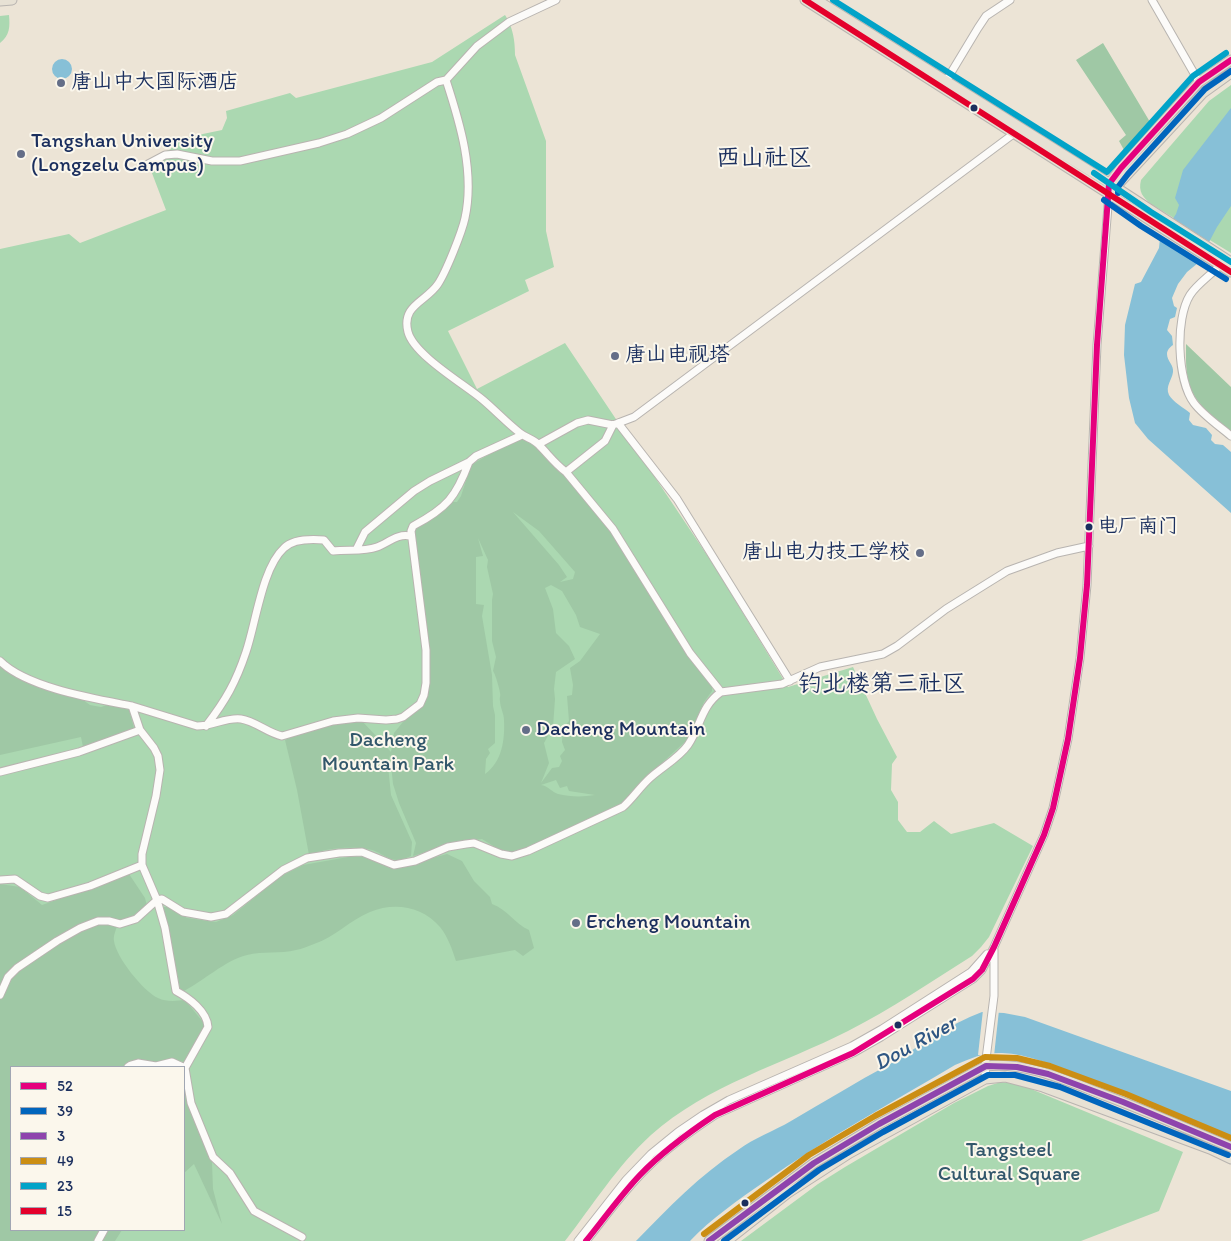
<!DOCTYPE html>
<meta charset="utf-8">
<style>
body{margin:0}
#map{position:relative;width:1231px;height:1241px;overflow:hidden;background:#ece4d6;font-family:Itim,sans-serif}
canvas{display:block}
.legend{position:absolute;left:10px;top:1066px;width:175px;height:165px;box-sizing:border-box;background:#fbf7ec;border:1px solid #a1a7b3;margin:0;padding:6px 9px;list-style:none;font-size:15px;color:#1b2f5e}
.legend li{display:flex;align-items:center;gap:10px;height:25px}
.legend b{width:25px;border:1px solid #a1a7b3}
</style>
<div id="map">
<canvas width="1231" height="1241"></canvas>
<ul class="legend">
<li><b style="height:6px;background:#e5007d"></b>52</li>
<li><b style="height:6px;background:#0065bd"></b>39</li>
<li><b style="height:6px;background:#8e44ad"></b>3</li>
<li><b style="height:6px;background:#cb8e13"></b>49</li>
<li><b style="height:6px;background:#01a3c8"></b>23</li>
<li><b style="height:6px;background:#e4002b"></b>15</li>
</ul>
</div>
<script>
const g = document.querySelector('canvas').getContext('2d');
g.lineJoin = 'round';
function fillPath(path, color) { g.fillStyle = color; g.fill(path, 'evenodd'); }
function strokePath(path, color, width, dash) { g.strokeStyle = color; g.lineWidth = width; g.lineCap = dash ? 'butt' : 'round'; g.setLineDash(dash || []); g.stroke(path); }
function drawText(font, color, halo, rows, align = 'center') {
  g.font = font + ' Itim,"LXGW WenKai TC",sans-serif'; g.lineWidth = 4; g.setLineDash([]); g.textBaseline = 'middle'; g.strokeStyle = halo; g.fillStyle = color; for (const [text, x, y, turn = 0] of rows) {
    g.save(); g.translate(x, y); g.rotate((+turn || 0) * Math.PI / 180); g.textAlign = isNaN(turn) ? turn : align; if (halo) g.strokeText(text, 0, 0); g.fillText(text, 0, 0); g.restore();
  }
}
fillPath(new Path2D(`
 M9,15C10,27 10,35 0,43V16Z
 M505,15C513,27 515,41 515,55L546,141V231L554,267L525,280L529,291L448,331L477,389L565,343L715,567L788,687L853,667L877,719L897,757L892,764L891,790L898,802V820L907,832H920L934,821L951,834L994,823L1033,846L989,937L981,947L972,956C931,982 891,1009 848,1031C783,1064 707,1085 651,1135C617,1166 593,1205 565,1241H0V249L69,234L80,243L166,210L147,160L171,149L174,140L222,130L227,118L226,111L290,93L296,98L432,62ZM11,1067H184V1230H11Z
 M1231,85V253L1151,204C1143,197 1138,192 1141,180L1209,101Z
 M1001,1082L1019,1084L1183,1152L1159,1211L1081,1241H741L818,1184L845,1167L954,1103L988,1086Z`), '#abd8b1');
fillPath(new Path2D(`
 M1103,43L1150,122L1124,150L1119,141L1126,135L1076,60Z
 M1186,344L1231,387V432C1218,420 1200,408 1192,392C1185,378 1186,358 1186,344Z
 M525,439C576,478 611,532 646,584C668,618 690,652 712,686V691L704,702L688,739L640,783L626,801L520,851L510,853L500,850L482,839L454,843L413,856L416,843L399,803L393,784L390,755L388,766L391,795L412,842L411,856C388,867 387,852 367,849C349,846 326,848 309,855L297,790L285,740C309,728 335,722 362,721L391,752L394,733L407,717L424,702L428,693V647L414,530L446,509L452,502H457L461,496L471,465L514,440ZM513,512L539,531L575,572L573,579L560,582L567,577L559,565ZM478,538L488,560L487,567L493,594L492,600V641L496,657L493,671C495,673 500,690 500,693C501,696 499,698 500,701C500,707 504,714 504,720C505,740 502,762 485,774L486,759L490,753L488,749L495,743V715L493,706L492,675L482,616L484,605L476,604V557L483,556ZM551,585L562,591L576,615L580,627L600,634L580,661L570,668L573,685L572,695L567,696L569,721L563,728L562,742L565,750L560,756L562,761L559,767L552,768L541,783L549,763L544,743L553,727L555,699L554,689L556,672L575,659L569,646L556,633L553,609L545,588ZM556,780L560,788L567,786L569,791L595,795C583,797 570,797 558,794C552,792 548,786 541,785Z
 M0,664L28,682L83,700L90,705L101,707L110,704L129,710L134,728L83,747L81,737L0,755Z
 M447,854L462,861L474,881L490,897L492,904C508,910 515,924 529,930L534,948L523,956L515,950L456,961C452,949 448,937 440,927C422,906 394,902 370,912C350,920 335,937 314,944C308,946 302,949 296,950C280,954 263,951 247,955C224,961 205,980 184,991L180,989C179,973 161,915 164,907H170L187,918L216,922L233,915L281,876L303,865L348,857H371L393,869Z
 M129,874L145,898L147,906L141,912L119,922L100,918L84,923L55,939L13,968L0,990V884L20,887L42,905Z
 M109,923L117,926C116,930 113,936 114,941C116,957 143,991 158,998C166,1002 176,1001 185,1000L203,1022L205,1027L187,1063L173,1059L158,1063L135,1060L123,1067H11V1230H101L95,1241H0V998L11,979L19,970L55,944L95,924Z
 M184,1076L210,1154L212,1163L213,1189L222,1224L194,1164L184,1173Z
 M107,1230H122L115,1241H100Z`), '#9fc8a5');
fillPath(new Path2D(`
 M52 69a10 10 0 1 1 20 0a10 10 0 1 1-20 0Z
 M1231,108V206L1217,227L1198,263L1187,272L1178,284L1172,298L1174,306L1177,308L1175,317L1170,319L1167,330L1172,336L1173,345C1170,347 1167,350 1167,354C1167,361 1174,365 1173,372C1172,380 1165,386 1169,395C1173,402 1184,408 1190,413L1189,420L1193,425L1206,428L1212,435L1211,440L1215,444L1223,445L1231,452V513L1148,439L1135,423L1129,398L1124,355L1125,325L1135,284L1141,282L1159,248L1160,238L1176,214L1179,205L1175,198L1183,170Z
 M982,1012L1004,1013L1025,1017L1231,1091V1136C1181,1114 1130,1093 1079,1075C1055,1066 1028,1054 1002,1053C985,1052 971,1058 955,1065C891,1103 825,1139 764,1182C738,1200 712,1218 690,1241H636C668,1208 700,1175 738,1150C754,1138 774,1131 791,1121C824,1102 856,1082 890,1064C920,1046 949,1024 982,1012Z`), '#87c0d7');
fillPath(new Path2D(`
 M1171,217L1211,243L1201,262L1159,235Z
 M983,1010H999L994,1056L978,1055Z`), '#ece4d6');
const minor = new Path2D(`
 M1152,0L1199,82
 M946,81L978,28L986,16L1010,0
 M148,164L165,155L177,154L212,161H240L319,143L347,134L381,118L437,82L446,80L477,46L509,22L556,0
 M1220,265C1211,275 1197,284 1190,295C1175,319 1177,380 1194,403C1203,415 1219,426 1231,436
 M618,423L677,499L790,681
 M539,444L577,423L588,420L613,425L634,417L1016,132
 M566,472L605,441L613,425
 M356,550L365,532L414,491L430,481L469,462L476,456L522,435
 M0,661C27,688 96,699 132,706L140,730L154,748L158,756L160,770L156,796L142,854V865L157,900L162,899L183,912L211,917L226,914L283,870L307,858L339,853L362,852L394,865L415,861L448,847L466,844L474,843L501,854L512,856L528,851L623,807C633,798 640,787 650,778C662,767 679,758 688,745C701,726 701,706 721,692L690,653L613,529L566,472C555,464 548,454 539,445C534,439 526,438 520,433C507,423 496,411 483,400C464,384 414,355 408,332C401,305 426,302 438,284C446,272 462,232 465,218C475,172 460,123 446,80
 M721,692L782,684L820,667L883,654L897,646L946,609L1007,571L1057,553L1089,546
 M132,706L197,726C212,726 227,717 241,719C255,721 268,733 282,736L333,721L358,718L386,720L397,719L403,717L420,704L424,695L426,683V650L411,531L413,526C447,508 456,497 469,462
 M206,726C226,700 236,682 246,652C256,623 262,568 284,548C293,539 312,539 324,540L333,551C347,549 363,552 377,547C388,543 398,533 410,536
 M0,772L79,752L140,730
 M0,880L15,879L40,896L48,898L90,886L142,865
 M0,995L8,977L17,968L57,941L80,928L98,921H109L120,924L136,919L157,900L165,928L176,991C189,998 207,1011 208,1027L185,1068L191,1103L213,1157L230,1173L254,1211L302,1237
 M128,1067L131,1065L138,1063L156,1066L172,1062L185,1068
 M985,1079L986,1059L994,996V950
 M98,1241L104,1230
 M578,1241L626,1180L651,1154L678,1132L703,1115L729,1100L852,1046L882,1029L971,972L987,954
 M586,1241C606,1216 625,1189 648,1167C668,1147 691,1131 715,1115L853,1053L881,1037L973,979L982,970L994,947L1044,835L1053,808L1068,739L1080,658L1087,585L1097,345L1109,193`);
const major = new Path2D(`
 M805,0L1231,272
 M817,0L1117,188L1231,262
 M0,1L12,0
 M1109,189V184L1121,168L1199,82L1231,60
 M1113,190L1203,93L1231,73
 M709,1241L814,1163L879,1124L986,1066C1026,1061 1070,1082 1107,1096C1149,1112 1190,1130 1231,1147
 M727,1241L788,1193L850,1153L985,1079L1005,1077L1043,1087L1210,1149L1231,1159`);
strokePath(minor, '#b8b4b0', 9);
strokePath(major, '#b8b4b0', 11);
strokePath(minor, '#fcfbf9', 7);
strokePath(major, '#e7e1d4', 9);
strokePath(new Path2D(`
 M586,1241C604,1219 620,1196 640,1175C662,1152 688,1133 715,1115L853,1053L973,979L982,970L994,947L1044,835L1053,808L1068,739L1080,658L1087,585L1097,345L1109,184L1121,168L1199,82L1231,60`), '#e5007d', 6);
strokePath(new Path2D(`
 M1118,193V187L1128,174L1205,89L1231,71
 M1104,200L1141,226L1226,279
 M724,1241L819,1170L883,1132L988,1075H1015L1060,1087L1228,1155`), '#0065bd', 6);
strokePath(new Path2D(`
 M709,1241L814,1163L879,1124L986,1066L1017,1067L1048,1074L1123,1102L1231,1147`), '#8e44ad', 6);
strokePath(new Path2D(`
 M704,1234L809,1155L875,1116L985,1057L1017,1058L1050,1066L1126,1094L1231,1138`), '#cb8e13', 6);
strokePath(new Path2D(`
 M833,0L1107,172L1193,76L1226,53
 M1094,173L1151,212L1231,262`), '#01a3c8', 6);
strokePath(new Path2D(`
 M805,0L1231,272`), '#e4002b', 6);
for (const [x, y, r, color] of [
 [61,83,5,"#646e88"],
 [974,108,4.5,"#1b2f5e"],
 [21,154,5,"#646e88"],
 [615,356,5,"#646e88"],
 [1089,527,4.5,"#1b2f5e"],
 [920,553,5,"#646e88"],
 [526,730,5,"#646e88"],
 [576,923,5,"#646e88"],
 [898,1025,4.5,"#1b2f5e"],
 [745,1203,4.5,"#1b2f5e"]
]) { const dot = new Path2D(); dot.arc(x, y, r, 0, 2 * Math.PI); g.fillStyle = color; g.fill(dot); strokePath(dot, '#fbf7ec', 2); }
drawText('20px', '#1b2f5e', '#fbf7ec', [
 ["电厂南门",1098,527]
], 'left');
drawText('21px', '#1b2f5e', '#fbf7ec', [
 ["唐山中大国际酒店",71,83],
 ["Tangshan University",31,142],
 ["(Longzelu Campus)",31,166],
 ["唐山电视塔",625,356],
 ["唐山电力技工学校",910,553,"right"],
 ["Dacheng Mountain",536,730],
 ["Ercheng Mountain",586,923]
], 'left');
drawText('21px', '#32576b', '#fbf7ec', [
 ["Dacheng",388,741],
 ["Mountain Park",388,765],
 ["Tangsteel",1009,1151],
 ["Cultural Square",1009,1175]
]);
drawText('italic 22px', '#2e5683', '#fbf7ec', [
 ["Dou River",916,1044,-29]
]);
drawText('24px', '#1b2f5e', '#fbf7ec', [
 ["西山社区",764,159],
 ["钓北楼第三社区",882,685]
]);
</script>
